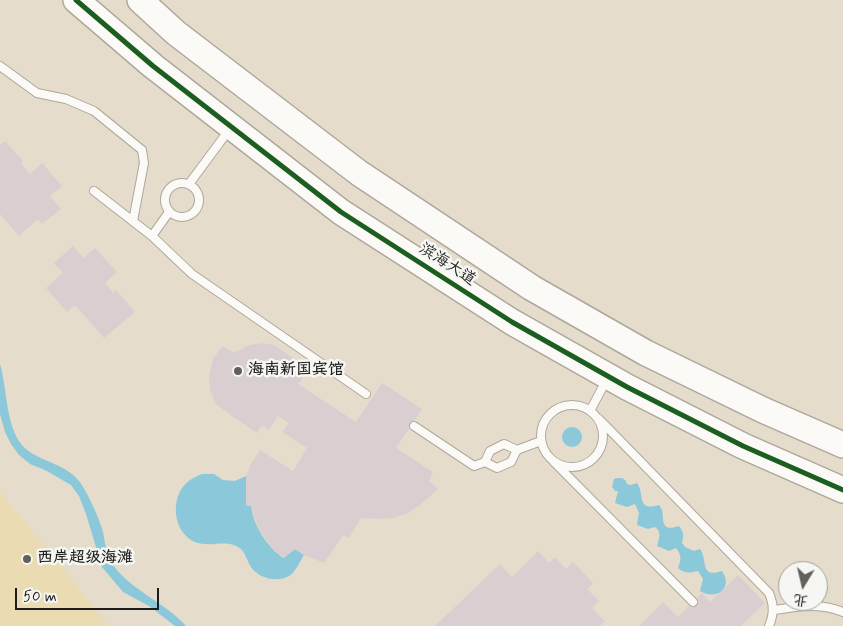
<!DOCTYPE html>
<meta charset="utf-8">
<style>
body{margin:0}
#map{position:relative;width:843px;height:626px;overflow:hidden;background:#e6dccc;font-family:Mynerve,"LXGW WenKai TC",sans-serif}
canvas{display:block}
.north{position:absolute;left:778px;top:561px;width:50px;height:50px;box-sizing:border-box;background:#f6f6f2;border:1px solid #9f9f9c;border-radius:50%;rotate:189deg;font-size:14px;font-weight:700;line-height:20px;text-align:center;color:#1c1c1c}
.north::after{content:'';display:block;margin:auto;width:18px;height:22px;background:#635f5a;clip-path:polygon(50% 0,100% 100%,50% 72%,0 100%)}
.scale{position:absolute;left:15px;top:588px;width:144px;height:22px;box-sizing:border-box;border:2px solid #1c1c1c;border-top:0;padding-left:6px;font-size:15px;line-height:18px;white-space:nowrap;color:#1c1c1c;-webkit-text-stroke:4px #f6f6f2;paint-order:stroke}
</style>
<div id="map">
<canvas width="843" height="626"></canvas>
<div class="north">北</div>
<div class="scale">50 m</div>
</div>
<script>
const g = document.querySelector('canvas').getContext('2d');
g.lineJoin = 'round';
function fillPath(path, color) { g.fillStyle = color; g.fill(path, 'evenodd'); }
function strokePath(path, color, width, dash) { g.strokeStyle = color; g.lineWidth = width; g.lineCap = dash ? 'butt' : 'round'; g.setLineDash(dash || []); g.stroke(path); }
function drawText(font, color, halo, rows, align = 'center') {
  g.font = font + ' Mynerve,"LXGW WenKai TC",sans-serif'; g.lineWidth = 5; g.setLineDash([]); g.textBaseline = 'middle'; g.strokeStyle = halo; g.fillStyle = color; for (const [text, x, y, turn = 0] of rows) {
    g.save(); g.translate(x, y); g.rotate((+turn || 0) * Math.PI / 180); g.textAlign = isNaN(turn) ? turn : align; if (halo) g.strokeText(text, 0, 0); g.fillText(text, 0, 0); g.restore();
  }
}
fillPath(new Path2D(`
 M0,491L109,626H0Z`), '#eadbb3');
fillPath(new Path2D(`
 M0,364C8,390 5,437 30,452C47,463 66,465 79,481C87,491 100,520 103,532C105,542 106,554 111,562C129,590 164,601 186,626H175L149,606L123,592L102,567L86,514L79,496L71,485L45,470L30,464L19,455L11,444L5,432L0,414Z
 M562 437a10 10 0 1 1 20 0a10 10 0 1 1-20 0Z
 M202,474H214L223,480L235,481L246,476V505L251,506C254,527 266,545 283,558L295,549L304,555C300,561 295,573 289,576C277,583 258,578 251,567C246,559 245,549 236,546C226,541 216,545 206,544C183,544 172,520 177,500C180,486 189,479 202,474Z
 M617,478H622L626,481L627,484L631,485L637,483C645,494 636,512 659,505L662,510C664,522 661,532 679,526C684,532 684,536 682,543L685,547L694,551L700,549C708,559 699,579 722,571C734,588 716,601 700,591L703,579L698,571C690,573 685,574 678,568C681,560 682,555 676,548L669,551L657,546C659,539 662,532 655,527L648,529L637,525L639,513L635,504L627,507L615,503L618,491H615L612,487L614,479Z`), '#8ac8da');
fillPath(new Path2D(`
 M5,141L23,161L21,163L30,174L42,163L62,186L50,196L61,209L42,224L38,219L19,236L0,214V145Z
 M73,246L83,258L95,248L117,272L105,283L113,293L116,290L135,312L104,338L75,305L67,312L46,288L63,273L54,263Z
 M263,343L274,345L304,365L301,381L298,384L356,422L382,383L422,409L396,448L433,472L429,481L438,489L419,506L408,513L393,518L380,519L361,518L349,538L343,535L324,563L304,555L295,549L284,558L274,551L258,528L251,506L246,505V476L251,464L260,450L293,471L307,448L282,432L289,423L278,416L269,430L262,425L257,433L232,416L216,404L210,390L209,377L213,359L222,346L234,353L249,345Z
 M538,551L549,563L555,557L566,569L573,562L593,583L587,589L599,601L592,608L605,621L600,626H435L500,564L512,577Z
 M738,575L765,603L741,626H639L663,602L678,617L702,593L710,602Z`), '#d9cfd0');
const service = new Path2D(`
 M0,66L37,93L66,99L94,111L142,150L144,163L133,221
 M165 200a17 17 0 1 1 34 0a17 17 0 1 1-34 0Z
 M189,184L229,130
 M94,191L152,236L192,274L366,394
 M152,236L169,212
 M541 436a31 31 0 1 1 62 0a31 31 0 1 1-62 0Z
 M590,411L607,379
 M599,419L769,593C774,605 774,614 769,626
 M414,426L474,466L485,462
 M517,450L511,462L497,468L485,462L490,451L504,444L517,450L541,441
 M554,462L693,602
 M773,610C799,607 817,602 843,612`);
const trunk = new Path2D(`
 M76,0L153,66L341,212L512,322L627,387L743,446L843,490
 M140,0L176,33L359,173L532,288L646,353L763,410L843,445`);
strokePath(service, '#ada79d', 10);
strokePath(trunk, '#ada79d', 28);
strokePath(service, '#fbfaf7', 8);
strokePath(trunk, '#fbfaf7', 25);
strokePath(new Path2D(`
 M76,0L153,66L341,212L512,322L627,387L743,446L843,490`), '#1b5e20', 5);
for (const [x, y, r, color] of [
 [238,371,5,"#635f5a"],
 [27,559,5,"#635f5a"]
]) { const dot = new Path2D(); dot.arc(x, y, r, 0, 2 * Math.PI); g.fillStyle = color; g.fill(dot); strokePath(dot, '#f6f6f2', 2); }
drawText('16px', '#1c1c1c', '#f6f6f2', [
 ["滨海大道",447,265,33]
]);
drawText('bold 16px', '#1c1c1c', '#f6f6f2', [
 ["海南新国宾馆",248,371],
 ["西岸超级海滩",37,559]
], 'left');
</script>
